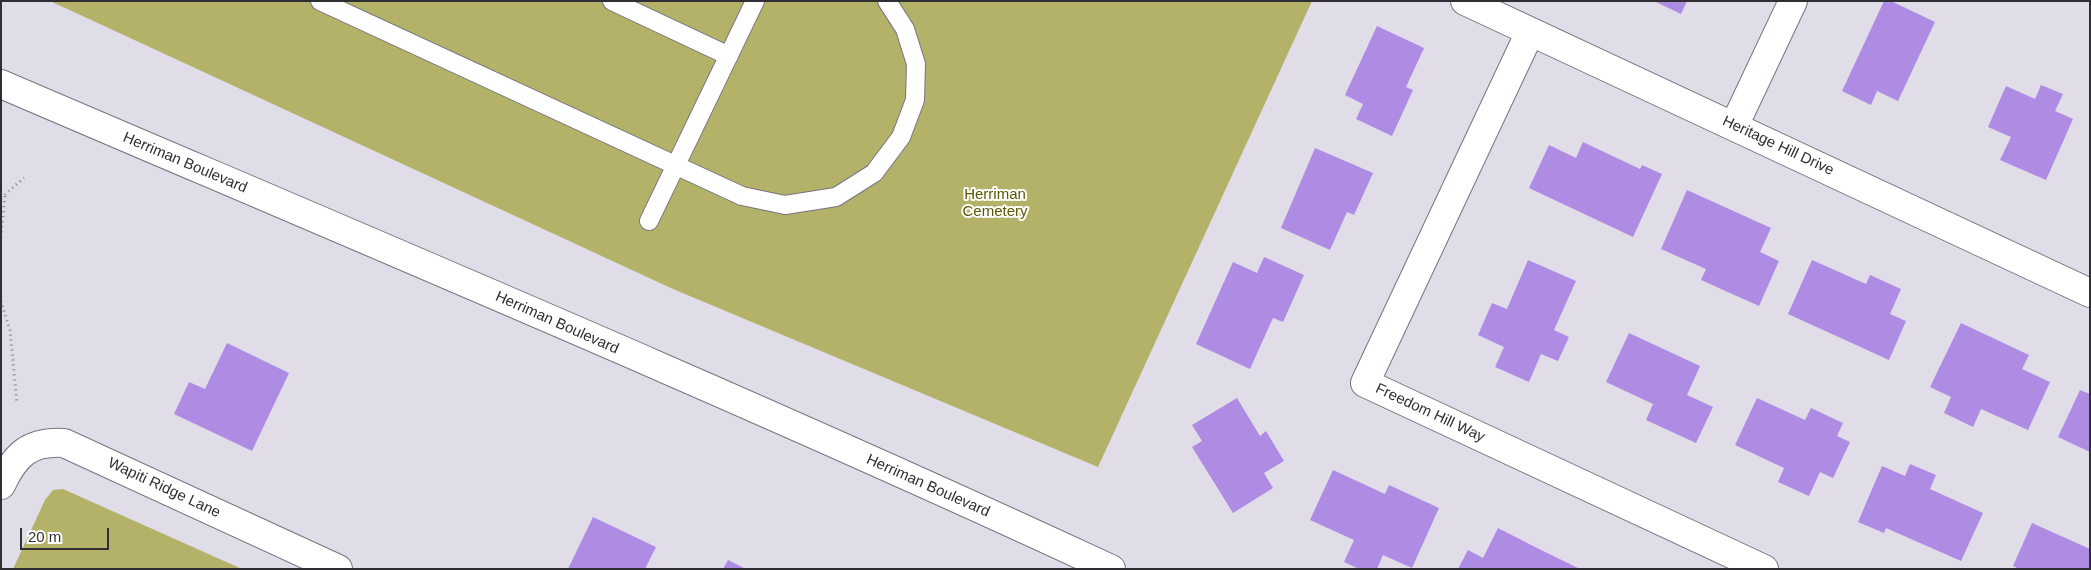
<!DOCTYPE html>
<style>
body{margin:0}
#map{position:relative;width:2091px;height:570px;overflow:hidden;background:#e0dce8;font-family:Arial,sans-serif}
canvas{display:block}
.frame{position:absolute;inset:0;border:2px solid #2f2e32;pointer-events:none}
.scale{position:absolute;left:20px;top:528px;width:89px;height:22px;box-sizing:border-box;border:2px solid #2f2e32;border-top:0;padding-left:6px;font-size:15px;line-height:18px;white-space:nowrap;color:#2f2e32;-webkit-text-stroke:4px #fff;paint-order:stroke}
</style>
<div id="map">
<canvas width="2091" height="570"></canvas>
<div class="frame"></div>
<div class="scale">20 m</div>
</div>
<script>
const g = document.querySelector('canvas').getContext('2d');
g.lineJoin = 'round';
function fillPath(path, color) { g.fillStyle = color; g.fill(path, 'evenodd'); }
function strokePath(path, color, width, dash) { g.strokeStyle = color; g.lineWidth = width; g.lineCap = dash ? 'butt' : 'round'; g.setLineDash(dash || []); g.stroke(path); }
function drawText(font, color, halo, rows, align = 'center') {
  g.font = font + ' Arial,sans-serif'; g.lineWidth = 4; g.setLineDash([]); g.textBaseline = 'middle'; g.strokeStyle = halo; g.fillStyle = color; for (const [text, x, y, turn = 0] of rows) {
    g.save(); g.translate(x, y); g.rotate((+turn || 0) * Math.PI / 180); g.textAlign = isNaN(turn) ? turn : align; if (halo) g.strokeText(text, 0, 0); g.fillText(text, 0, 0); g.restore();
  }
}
fillPath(new Path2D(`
 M50,1H1312L1098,467L673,289Z
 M63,489L242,569H13L45,500L53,490Z`), '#b4b269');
fillPath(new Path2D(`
 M1654,1H1687L1681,14Z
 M1884,1H1891L1935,22L1898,101L1877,91L1871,105L1842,91Z
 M1377,26L1424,48L1406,87L1413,90L1392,136L1356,119L1363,104L1345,95Z
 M2041,85L2063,94L2055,111L2073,119L2046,180L2000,160L2011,137L1988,127L2006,86L2035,99Z
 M1583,142L1640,169L1642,165L1662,174L1633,237L1529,188L1549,145L1576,158Z
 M1315,148L1373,173L1354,215L1347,212L1330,250L1281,228Z
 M1687,190L1771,228L1760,252L1779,261L1759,306L1701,280L1706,269L1661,249Z
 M1264,257L1304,275L1283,322L1273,318L1250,369L1196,344L1233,262L1257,273Z
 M1528,260L1576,281L1554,330L1569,337L1558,361L1541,354L1529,382L1495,367L1504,347L1478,335L1492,303L1507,309Z
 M1812,260L1866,284L1870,275L1901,289L1890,314L1906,321L1889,360L1788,314Z
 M1961,323L2029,355L2022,369L2050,382L2028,430L1981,409L1973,427L1944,413L1951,397L1930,387Z
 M1629,333L1700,366L1687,395L1713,407L1696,443L1646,420L1653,404L1606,382Z
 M227,343L289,373L252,451L174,414L189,382L205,389Z
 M2080,390L2090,394V452L2058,437Z
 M1237,398L1260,436L1266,431L1284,461L1264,473L1273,488L1233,513L1192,447L1202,441L1192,425Z
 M1757,398L1805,420L1811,408L1843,423L1837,436L1850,442L1833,478L1820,472L1809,496L1778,482L1784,468L1735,445Z
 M1910,464L1936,475L1930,489L1983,513L1961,561L1886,528L1884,533L1858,522L1882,466L1905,476Z
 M1333,470L1385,494L1389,485L1439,508L1412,568L1383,555L1377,569H1359L1344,562L1354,540L1310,520Z
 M593,517L656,547L645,569H568Z
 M2032,523L2090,549V569H2019L2013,566Z
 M1498,528L1537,548L1580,569H1458L1468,550L1483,558Z
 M728,560L746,569H723Z`), '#af8ce3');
const service = new Path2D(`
 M320,1L742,196L785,205L836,197L874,173L901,137L915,100L916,64L905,29L887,1
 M612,1L729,56
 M649,221L755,1`);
const minor = new Path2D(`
 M1465,1L2090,293
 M1530,32L1365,383L1764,569
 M1734,126L1793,1
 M1,485C15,455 29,441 64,443L338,569`);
const tertiary = new Path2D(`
 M1,84C372,243 745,399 1111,569`);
strokePath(service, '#78747f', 20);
strokePath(minor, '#78747f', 30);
strokePath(tertiary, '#78747f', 30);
strokePath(new Path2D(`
 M1,198L24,178
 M1,237L5,194
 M1,301L10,330L17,404`), '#86848c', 3, [1, 4]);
strokePath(service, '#fff', 18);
strokePath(minor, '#fff', 28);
strokePath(tertiary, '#fff', 28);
drawText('15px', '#2f2e32', '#fff', [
 ["Heritage Hill Drive",1778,146,25],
 ["Herriman Boulevard",185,163,23],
 ["Herriman Boulevard",557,323,24],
 ["Freedom Hill Way",1430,413,25],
 ["Herriman Boulevard",928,486,24],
 ["Wapiti Ridge Lane",164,488,25]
]);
drawText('15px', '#5b5802', '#fff', [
 ["Herriman",995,195],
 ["Cemetery",995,212]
]);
</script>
